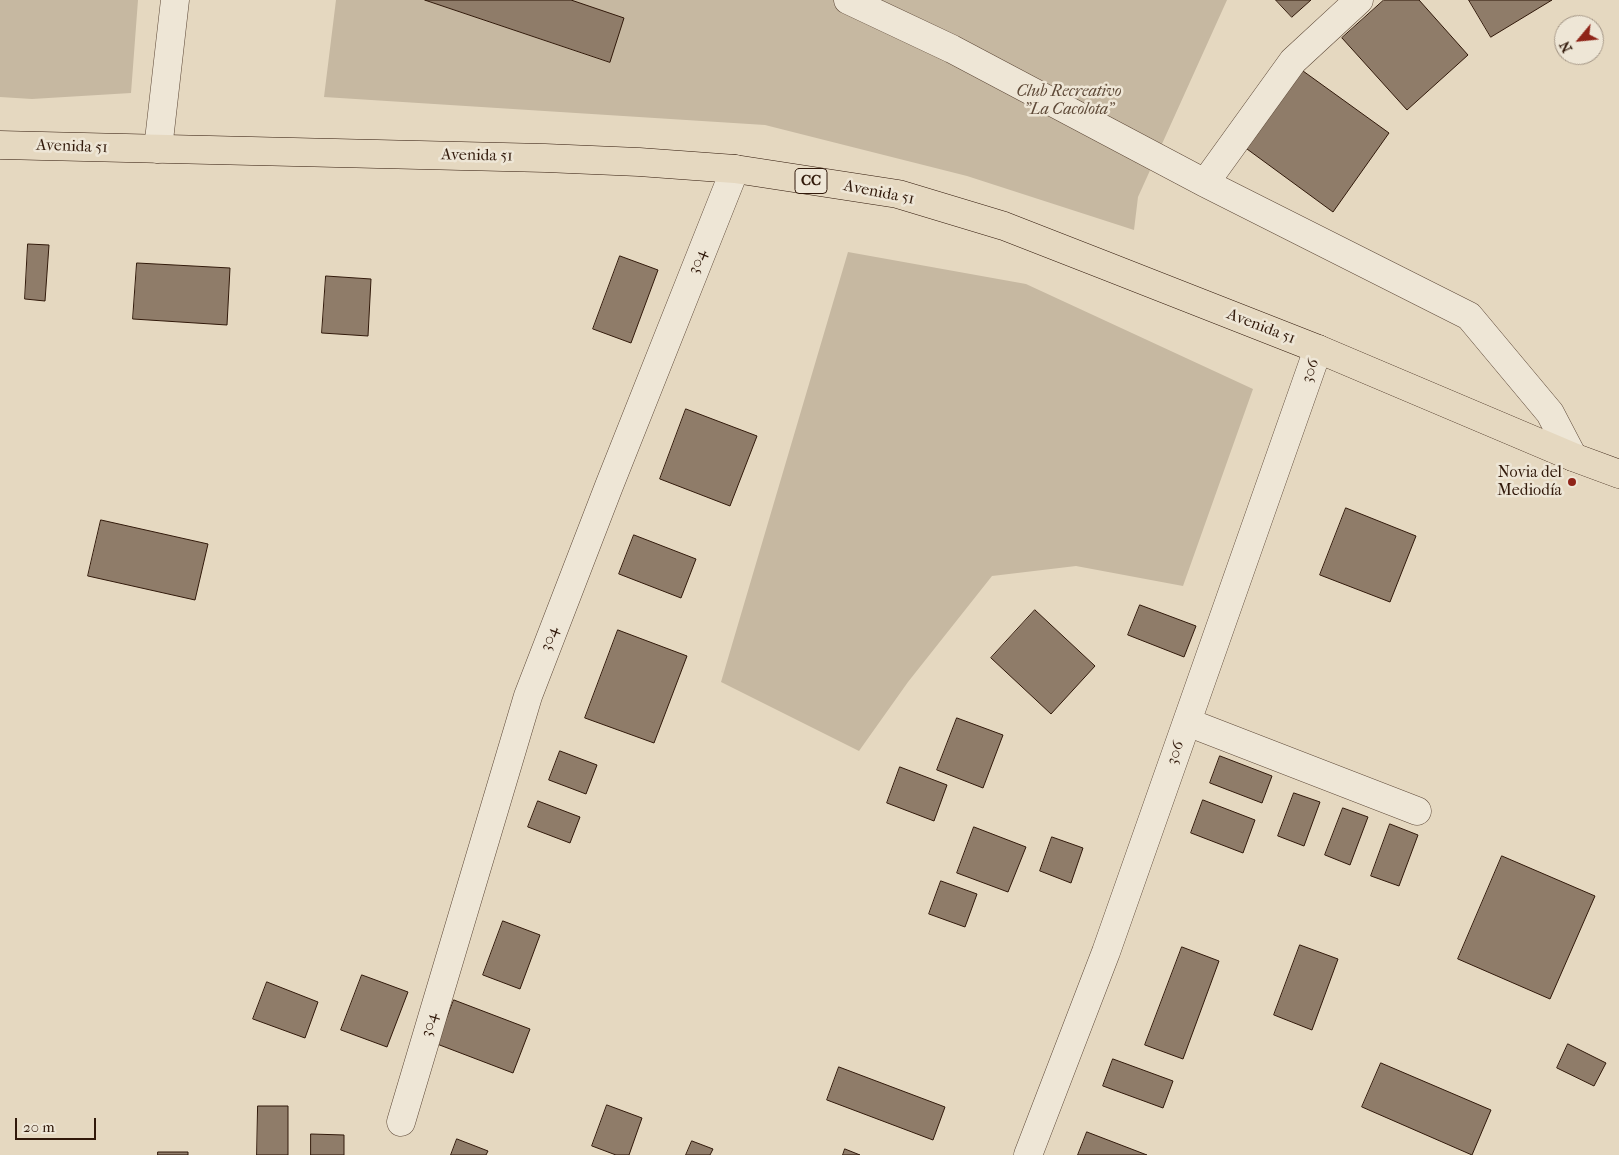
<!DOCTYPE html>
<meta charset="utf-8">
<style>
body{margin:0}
#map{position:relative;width:1619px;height:1155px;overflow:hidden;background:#e5d8c0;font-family:"IM FELL French Canon",serif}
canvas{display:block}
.north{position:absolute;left:1554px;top:15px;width:50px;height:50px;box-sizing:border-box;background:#eee6d6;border:1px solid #a29484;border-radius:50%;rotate:242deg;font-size:14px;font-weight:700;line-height:20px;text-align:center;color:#31190a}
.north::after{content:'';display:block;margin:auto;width:18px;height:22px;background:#8f2418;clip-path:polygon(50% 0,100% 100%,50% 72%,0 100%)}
.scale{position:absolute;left:15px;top:1118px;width:81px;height:22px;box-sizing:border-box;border:2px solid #31190a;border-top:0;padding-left:6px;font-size:15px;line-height:18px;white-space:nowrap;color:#31190a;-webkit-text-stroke:4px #eee6d6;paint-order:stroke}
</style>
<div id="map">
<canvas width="1619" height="1155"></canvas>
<div class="north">N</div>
<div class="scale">20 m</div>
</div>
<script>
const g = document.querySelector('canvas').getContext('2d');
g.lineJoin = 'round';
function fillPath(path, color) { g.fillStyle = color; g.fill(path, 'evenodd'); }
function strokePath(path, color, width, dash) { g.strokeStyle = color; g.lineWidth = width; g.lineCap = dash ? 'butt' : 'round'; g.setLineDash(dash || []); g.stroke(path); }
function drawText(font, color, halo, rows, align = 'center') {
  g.font = font + ' "IM FELL French Canon",serif'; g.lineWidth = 5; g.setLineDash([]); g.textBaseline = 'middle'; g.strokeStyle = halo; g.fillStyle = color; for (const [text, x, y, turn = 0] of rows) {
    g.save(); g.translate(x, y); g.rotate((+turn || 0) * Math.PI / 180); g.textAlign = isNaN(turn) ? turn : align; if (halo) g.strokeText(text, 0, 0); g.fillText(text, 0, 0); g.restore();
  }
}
fillPath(new Path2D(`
 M0,0H138L131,93L32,99L0,97Z
 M336,0H1227L1138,197L1134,230L967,176L765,125L324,97Z
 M848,252L1026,284L1253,389L1183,586L1076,566L992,576L908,682L859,751L721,682Z`), '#c6b8a1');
const building = new Path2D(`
 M425,0H571L624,18L610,62Z
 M1276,0H1311L1292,17Z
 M1384,0H1419L1468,55L1407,110L1342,38Z
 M1469,0H1552L1491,37Z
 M1303,71L1389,133L1333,212L1247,149Z
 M28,244L49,245L45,301L25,299Z
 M620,256L658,270L631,343L593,329Z
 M137,263L230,268L227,325L133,319Z
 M326,276L371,279L368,336L322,333Z
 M686,409L757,436L730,506L660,479Z
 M1346,508L1416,536L1390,602L1320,575Z
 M101,520L208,544L195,600L88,576Z
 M634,535L696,559L681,598L619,574Z
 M1140,605L1196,626L1184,657L1128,635Z
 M1035,610L1095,666L1051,714L991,658Z
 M618,630L687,656L654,743L585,718Z
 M957,718L1003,735L983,788L937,770Z
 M560,751L597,765L586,794L549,780Z
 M1220,756L1272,776L1262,803L1210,783Z
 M900,767L947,785L934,821L887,803Z
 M1294,793L1320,802L1304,846L1278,836Z
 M1203,800L1255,820L1243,853L1191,833Z
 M538,801L580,817L570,843L528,827Z
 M1343,808L1368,817L1350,865L1325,855Z
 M1390,824L1418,835L1399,886L1371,876Z
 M974,827L1026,847L1008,892L957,873Z
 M1052,837L1083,848L1071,883L1040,871Z
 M1502,856L1595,896L1550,999L1458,959Z
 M941,881L977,894L965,927L929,914Z
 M503,921L540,935L520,989L483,975Z
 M1300,945L1338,959L1312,1030L1274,1015Z
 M1182,947L1219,961L1183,1059L1145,1045Z
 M362,975L408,992L387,1047L341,1030Z
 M267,982L318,1002L305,1038L253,1019Z
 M454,1000L530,1029L513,1073L437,1044Z
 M1568,1044L1606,1063L1594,1086L1557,1068Z
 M1113,1059L1173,1081L1163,1108L1103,1086Z
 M1381,1063L1491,1110L1472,1155L1362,1107Z
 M839,1067L945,1107L933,1140L827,1100Z
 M607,1105L642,1118L629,1155H616L592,1146Z
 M258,1106H288V1155H257Z
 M1087,1132L1147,1155H1078Z
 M311,1134L344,1135V1155H311Z
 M457,1139L488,1151L486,1155H451Z
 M692,1141L713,1149L710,1155H686Z
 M845,1149L860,1155H843Z
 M158,1152H188V1155H158Z`);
fillPath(building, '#8f7c69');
strokePath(building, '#31190a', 1);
const minor = new Path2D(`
 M848,0L952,49L1205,183L1469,316L1550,413L1573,457
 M158,149L175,0
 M1205,183L1293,61L1359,0
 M1187,722L1417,811
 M401,1122L528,696L609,486L735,169
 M1028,1155L1106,952L1318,349`);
const major = new Path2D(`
 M0,145L545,158L639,162L735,169L898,194L1004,226L1104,265L1318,349L1573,457L1619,474`);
strokePath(minor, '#5e4938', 29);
strokePath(major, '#31190a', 29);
strokePath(minor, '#eee6d6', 28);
strokePath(major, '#e5d8c0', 28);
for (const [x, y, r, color] of [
 [1572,482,5,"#8f2418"]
]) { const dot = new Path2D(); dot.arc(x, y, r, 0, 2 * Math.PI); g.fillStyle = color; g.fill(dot); strokePath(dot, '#eee6d6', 2); }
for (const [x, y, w] of [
 [811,181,32]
]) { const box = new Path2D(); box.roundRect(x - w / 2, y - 12.5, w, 25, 4); g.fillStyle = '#eee6d6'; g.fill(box); strokePath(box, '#31190a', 1); }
drawText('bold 15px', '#31190a', null, [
 ["CC",811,181]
]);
drawText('italic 16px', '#5e4937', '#eee6d6', [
 ["Club Recreativo",1069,92],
 ["\"La Cacolota\"",1069,110]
]);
drawText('16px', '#31190a', '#eee6d6', [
 ["Avenida 51",72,147,2],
 ["Avenida 51",477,156,1],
 ["Avenida 51",879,193,11],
 ["304",698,262,-68],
 ["Avenida 51",1261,327,21],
 ["306",1311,371,-71],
 ["304",550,639,-69],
 ["306",1176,753,-71],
 ["304",430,1025,-73]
]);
drawText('16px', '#31190a', '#eee6d6', [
 ["Novia del",1562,473],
 ["Mediodía",1562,491]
], 'right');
</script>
